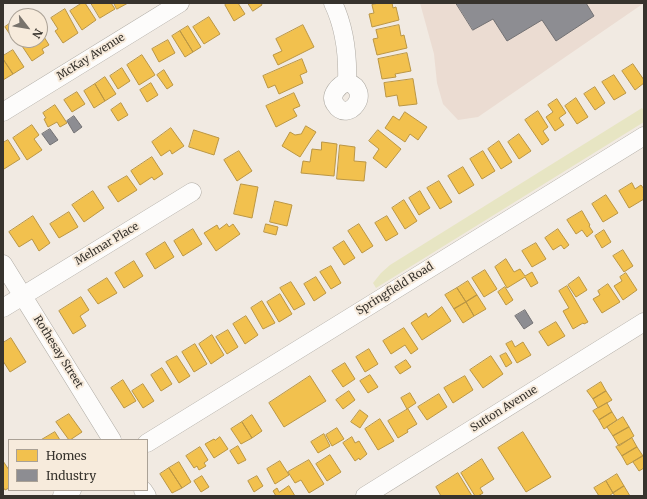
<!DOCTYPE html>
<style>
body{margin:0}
#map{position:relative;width:647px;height:499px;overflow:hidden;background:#f1eae2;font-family:Merriweather,serif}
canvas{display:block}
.frame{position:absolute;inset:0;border:4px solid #37332d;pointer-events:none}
.legend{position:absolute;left:8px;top:439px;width:140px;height:52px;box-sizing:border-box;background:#f7ebdc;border:1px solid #aaa196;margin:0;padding:5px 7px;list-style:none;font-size:12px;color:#37332d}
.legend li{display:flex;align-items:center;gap:8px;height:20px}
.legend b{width:20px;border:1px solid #aaa196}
.north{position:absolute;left:8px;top:8px;width:40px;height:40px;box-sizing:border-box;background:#f7ebdc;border:1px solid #aaa196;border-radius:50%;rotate:121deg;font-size:11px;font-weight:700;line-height:16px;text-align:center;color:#37332d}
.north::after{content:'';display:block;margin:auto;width:14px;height:18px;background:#78736c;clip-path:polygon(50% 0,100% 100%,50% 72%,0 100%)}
</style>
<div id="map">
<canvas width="647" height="499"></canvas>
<div class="frame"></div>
<ul class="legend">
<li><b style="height:11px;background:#f2c14e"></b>Homes</li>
<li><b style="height:11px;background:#8d8d92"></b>Industry</li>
</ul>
<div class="north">N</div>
</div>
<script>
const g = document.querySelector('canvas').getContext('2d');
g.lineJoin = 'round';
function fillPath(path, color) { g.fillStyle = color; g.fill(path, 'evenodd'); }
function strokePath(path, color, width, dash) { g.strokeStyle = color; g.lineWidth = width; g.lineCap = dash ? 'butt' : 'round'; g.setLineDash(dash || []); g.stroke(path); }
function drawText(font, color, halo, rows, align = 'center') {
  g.font = font + ' Merriweather,serif'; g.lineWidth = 4; g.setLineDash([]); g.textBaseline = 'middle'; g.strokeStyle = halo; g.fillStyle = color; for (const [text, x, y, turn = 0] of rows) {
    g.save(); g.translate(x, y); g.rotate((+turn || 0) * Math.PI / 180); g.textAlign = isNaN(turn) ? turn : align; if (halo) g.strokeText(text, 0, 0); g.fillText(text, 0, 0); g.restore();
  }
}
fillPath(new Path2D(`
 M420,3H644L478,117L458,120L443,104L437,83L434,54Z`), '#ebdcd2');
fillPath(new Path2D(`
 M642,108L644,111V122L376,288L373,283L381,273L390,265Z`), '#e7e5c3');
const homes = new Path2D(`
 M82,3H85L96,20L82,30L70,11Z
 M91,3H111L115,9L100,18Z
 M114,3H128L117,9Z
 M228,3H238L245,14L234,21L225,5Z
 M248,3H261L262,5L253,11Z
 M379,3H392L393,8L396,7L399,20L372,27L369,14L374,13L372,5Z
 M65,9L78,33L63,43L55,31L58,29L51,18Z
 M209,17L220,34L204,44L193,27Z
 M12,22L16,28V38L13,39L5,27Z
 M303,25L314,47L278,65L273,55L282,51L276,39Z
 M399,25L401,36L404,35L407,48L377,55L373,39L378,38L376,30Z
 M188,26L201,47L193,52L180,31Z
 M180,31L193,52L185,57L172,36Z
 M41,32L49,45L42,49L44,53L32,61L18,40H40Z
 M168,40L175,53L159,62L152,49Z
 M13,50L24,67L13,74L3,59V56Z
 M407,53L411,71L395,74L396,77L382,79L378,59Z
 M142,55L155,75L139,85L127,65Z
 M3,59L13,74L3,80Z
 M302,59L307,72L300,75L303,83L279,94L275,85L268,88L263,76Z
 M633,64L644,80V83L635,90L622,71Z
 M122,68L130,81L118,89L110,76Z
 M164,70L173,85L167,89L157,75Z
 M614,75L626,93L614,100L602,82Z
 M105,77L116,94L105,101L95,84Z
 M413,79L417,104L399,106L397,95L386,97L384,83Z
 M151,83L158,95L147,102L140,90Z
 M95,84L105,101L94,108L84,91Z
 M595,87L605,103L595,110L584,94Z
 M77,92L85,104L72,112L64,100Z
 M294,93L300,106L293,109L297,116L276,127L266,106Z
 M576,98L588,117L577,124L565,106Z
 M557,99L566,113L559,118L564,125L555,131L546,117L553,112L548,105Z
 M121,103L128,115L118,121L111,110Z
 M55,105L67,123L60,127L57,122L48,127L44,119L46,118L43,113Z
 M538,111L548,127L543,131L549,140L542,145L525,120Z
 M405,112L427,127L418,140L410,134L405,142L385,128L393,116L399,120Z
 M32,125L39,135L34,139L42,150L27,160L13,138Z
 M306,126L316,132L300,157L282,146L290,132L295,135L301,134Z
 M171,128L184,146L172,154L170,150L161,156L152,142Z
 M194,130L219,138L214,155L189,147Z
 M378,130L401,149L386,168L373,158L379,149L369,141Z
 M519,134L531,151L519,159L508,142Z
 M8,140L20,159L4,169L3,167V143Z
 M499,141L512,162L501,169L488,149Z
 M322,142L337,144L334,176L301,173L303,161L310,162L312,149L321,150Z
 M340,145L355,147L354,161L366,162L364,181L337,179Z
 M239,151L252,171L237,181L224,160Z
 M483,151L495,171L482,179L470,159Z
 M152,157L163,174L154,180L152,177L140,185L131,171Z
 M463,167L474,185L459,194L448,176Z
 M127,176L137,190L118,202L108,187Z
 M439,181L452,202L440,209L427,188Z
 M632,183L635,189L641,185L644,189V199L629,208L619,191Z
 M241,184L258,187L252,218L234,214Z
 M93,191L104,208L84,222L72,205Z
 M420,191L430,208L419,215L409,198Z
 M606,195L618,213L603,222L592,204Z
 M404,200L417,221L405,229L392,208Z
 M275,201L292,205L287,226L270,222Z
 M582,211L590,225L589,226L593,232L587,237L582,230L576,234L567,220Z
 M69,212L78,227L59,238L50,224Z
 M33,216L50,243L39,251L32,239L19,247L9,232Z
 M387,216L398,234L386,241L375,223Z
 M227,224L229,227L233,224L240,234L216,251L204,233L217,225L219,229Z
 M266,224L278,227L276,235L264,232Z
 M359,224L373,246L362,253L348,231Z
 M193,229L202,244L183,256L174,241Z
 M558,229L569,245L564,249L561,245L553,250L545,238Z
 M604,230L611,242L602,248L595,236Z
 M344,241L355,258L344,265L333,248Z
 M165,242L174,257L155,269L146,254Z
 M536,243L546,259L532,267L522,251Z
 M623,250L633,266L624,272L613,256Z
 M506,259L514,272L520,269L525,276L532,272L538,283L531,287L525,277L507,288L495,267Z
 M134,261L143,276L124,288L115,273Z
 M331,266L341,283L331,289L320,272Z
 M485,270L497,289L484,297L472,278Z
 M626,273L637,290L623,300L614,286L622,281L620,277Z
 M316,277L326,293L314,301L304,284Z
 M579,277L587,290L576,297L568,285Z
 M107,278L117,293L98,304L88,290Z
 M468,281L477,295L466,302L457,288Z
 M291,282L305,304L294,310L280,288Z
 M608,284L620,302L602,313L593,299L600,295L598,291Z
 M567,286L588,322L584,324L583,323L573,329L563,311L569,308L559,291Z
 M505,287L513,300L506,305L498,292Z
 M457,288L466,302L454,309L445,295Z
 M280,294L292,314L279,322L267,302Z
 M477,295L486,309L474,316L466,302Z
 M81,297L89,310L80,316L86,326L73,334L59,311Z
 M262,301L275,323L263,329L251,308Z
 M466,302L474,316L463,323L454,309Z
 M442,307L451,321L422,340L411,323L426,313L428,317Z
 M246,316L258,335L245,344L233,324Z
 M556,322L565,336L548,346L539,332Z
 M404,328L418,349L411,354L405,345L391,354L383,341Z
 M228,330L238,347L227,354L216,337Z
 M212,335L224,355L211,364L199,344Z
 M11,338L26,362L10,372L3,361V343Z
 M512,341L515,347L523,342L531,355L517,363L506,344Z
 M195,344L207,364L194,372L182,352Z
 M369,349L378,364L365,372L356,357Z
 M506,353L512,363L506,367L500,356Z
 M177,356L190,376L179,383L166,362Z
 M491,356L503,374L483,388L470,370Z
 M406,360L411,367L400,374L395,367Z
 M345,363L355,379L343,387L332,371Z
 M162,368L172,384L161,391L151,375Z
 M370,375L378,387L368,393L360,381Z
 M310,376L326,401L284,427L269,403Z
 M465,376L473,390L453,403L444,388Z
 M123,380L136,401L124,408L111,388Z
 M601,382L606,391L593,399L587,391Z
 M143,384L154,401L143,408L132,391Z
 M349,391L355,400L343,409L336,400Z
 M606,391L612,400L598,408L593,399Z
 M410,393L416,403L407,409L401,398Z
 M439,394L447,407L427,420L418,407Z
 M607,403L612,412L599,420L593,411Z
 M408,409L417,424L407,430L408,432L398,438L388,421Z
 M360,410L368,416L360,428L351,422Z
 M612,412L617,420L604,429L599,420Z
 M69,414L82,432L70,440H69L56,422Z
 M252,415L262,431L252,438L242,422Z
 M623,417L629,427L613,436L607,427Z
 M380,419L394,441L378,450L365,429Z
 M242,422L252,438L241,444L231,429Z
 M629,427L634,436L619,446L613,436Z
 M337,428L344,439L332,446L326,435Z
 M55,432L60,440H41Z
 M523,432L551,477L526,492L498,448Z
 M324,434L330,446L318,453L311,442Z
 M220,437L228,449L214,458L205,444L214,439L215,440Z
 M352,437L355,443L359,441L367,454L360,460L359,458L355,461L343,443Z
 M632,438L637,447L622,456L616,447Z
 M238,446L246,460L238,464L230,451Z
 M200,447L208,460L204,463L206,466L199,470L197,466L194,468L186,456Z
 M637,447L643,456L627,465L622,456Z
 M330,455L341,472L327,481L316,464Z
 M644,455V468L639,471L633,462Z
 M482,459L494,479L480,488L483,493L478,496H475L461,473Z
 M309,460L324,484L309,493L301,480L295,483L288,472Z
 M3,461L9,470V488L5,490L3,487Z
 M280,461L289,475L275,484L267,469Z
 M179,462L191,482L182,488L169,468Z
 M169,468L182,488L172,493L160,474Z
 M458,473L472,496H441L436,487Z
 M617,474L624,486L613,493L606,481Z
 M202,476L209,487L201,492L194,481Z
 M257,476L263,486L254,492L248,481Z
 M606,481L613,493L609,496H599L594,488Z
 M289,486L295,496H276L273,491L277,488L279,492Z
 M624,486L630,496H615L613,493Z`);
fillPath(homes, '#f2c14e');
strokePath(homes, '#ba9644', 1);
const industry = new Path2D(`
 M456,3H586L594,16L556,41L542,20L507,41L493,19L473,30Z
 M74,116L82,127L74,133L67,121Z
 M50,129L58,140L50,145L42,134Z
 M525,310L533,323L524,329L515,316Z`);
fillPath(industry, '#8d8d92');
strokePath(industry, '#737274', 1);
const minor = new Path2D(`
 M333,3C345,28 348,54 347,82
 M347,82C374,91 348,125 335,104C329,95 339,85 347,82Z
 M3,112L180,3
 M3,264L112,440
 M3,308L192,192
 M147,443L644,136
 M143,490L147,496
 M62,496L72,490
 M365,496L644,322`);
strokePath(minor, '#ada9a2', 19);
strokePath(minor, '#fdfcfb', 18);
drawText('11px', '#37332d', '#f7ebdc', [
 ["McKay Avenue",91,57,-32],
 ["Melmar Place",107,244,-31],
 ["Springfield Road",395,289,-32],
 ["Rothesay Street",58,352,58],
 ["Sutton Avenue",504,409,-32]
]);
</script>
